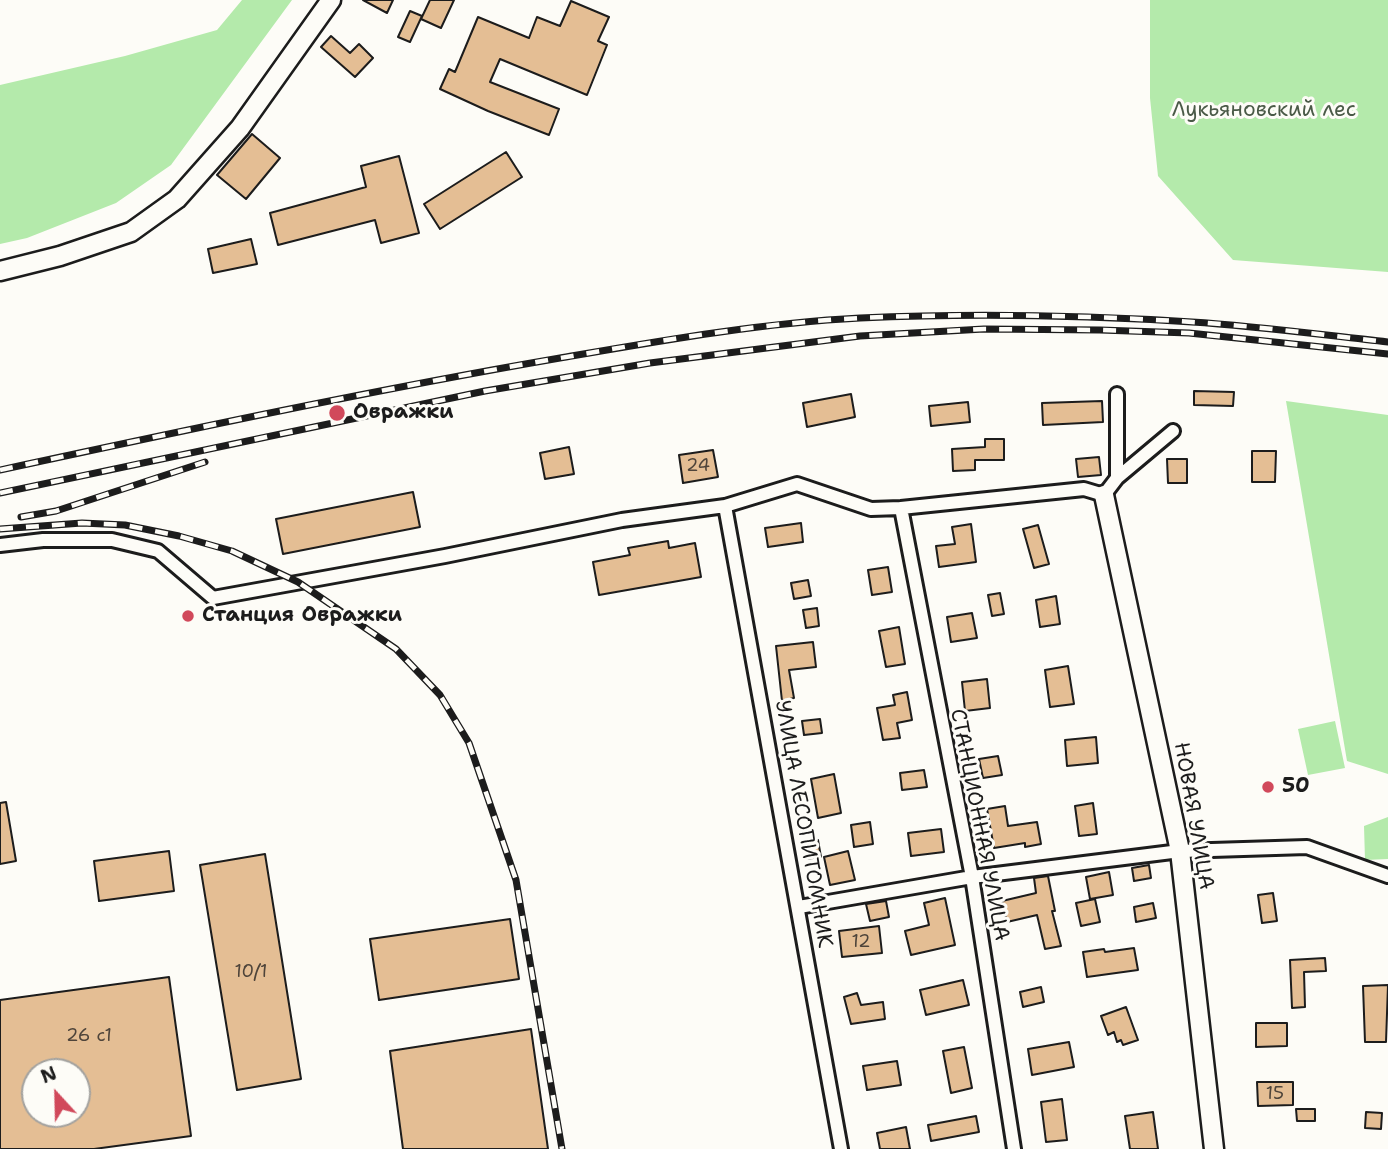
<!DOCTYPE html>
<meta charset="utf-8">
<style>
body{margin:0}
#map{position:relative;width:1388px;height:1149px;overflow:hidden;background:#fdfcf7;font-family:"Shantell Sans",sans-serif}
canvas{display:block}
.north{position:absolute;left:21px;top:1058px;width:70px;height:70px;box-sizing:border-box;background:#fdfcf7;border:2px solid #a3a29f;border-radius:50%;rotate:338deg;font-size:19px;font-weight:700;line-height:28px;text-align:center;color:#1c1c1c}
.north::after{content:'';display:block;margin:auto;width:24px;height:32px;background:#d1495b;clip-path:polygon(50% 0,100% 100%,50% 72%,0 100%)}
</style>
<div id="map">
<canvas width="1388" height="1149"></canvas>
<div class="north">N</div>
</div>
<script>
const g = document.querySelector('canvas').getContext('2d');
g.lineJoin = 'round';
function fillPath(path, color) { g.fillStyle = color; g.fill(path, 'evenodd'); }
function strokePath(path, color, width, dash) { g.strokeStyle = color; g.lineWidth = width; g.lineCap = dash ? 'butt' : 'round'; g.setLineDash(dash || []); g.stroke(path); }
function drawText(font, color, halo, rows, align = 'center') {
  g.font = font + ' "Shantell Sans",sans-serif'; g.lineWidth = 6; g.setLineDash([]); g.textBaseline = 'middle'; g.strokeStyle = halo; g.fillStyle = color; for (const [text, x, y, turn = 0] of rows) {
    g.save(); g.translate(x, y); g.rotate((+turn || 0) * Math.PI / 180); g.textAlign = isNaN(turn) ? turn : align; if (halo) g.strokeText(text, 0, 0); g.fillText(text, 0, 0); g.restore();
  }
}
fillPath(new Path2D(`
 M242,0H292L171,165L116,203L27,238L0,244V85L125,56L217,30Z
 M1150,0H1388V272L1233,260L1158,176L1150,98Z
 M1286,401L1388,415V774L1347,761Z
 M1335,721L1345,768L1308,775L1298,729Z
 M1388,817V859L1365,860L1364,826Z`), '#b4eaab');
const building = new Path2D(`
 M363,0H393L387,13Z
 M430,0H454L441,28L421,19Z
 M571,1L609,17L598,41L607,45L587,95L500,59L490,82L559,109L549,135L488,111L440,89L449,69L455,72L478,17L529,38L537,17L560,26Z
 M410,11L422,16L410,42L398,37Z
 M331,36L350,53L359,44L373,58L355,77L321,47Z
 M252,134L280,158L246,199L217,175Z
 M506,152L522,177L440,229L424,204Z
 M399,156L419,233L381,243L375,220L278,245L270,213L366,187L361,166Z
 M251,239L257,264L213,273L208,249Z
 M1194,391L1234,392L1233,406L1194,405Z
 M851,394L855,417L807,427L803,403Z
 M1102,401L1103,422L1043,425L1042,403Z
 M968,402L970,422L931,426L929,406Z
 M985,439H1004V460H975V470L953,471L952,449L985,447Z
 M569,447L574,474L545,479L540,453Z
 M713,450L718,477L683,483L679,455Z
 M1252,451H1276L1275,482H1252Z
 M1099,457L1101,475L1078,477L1076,459Z
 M1167,459H1187V483H1168Z
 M413,492L420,527L283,554L276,519Z
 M801,523L803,542L768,547L765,528Z
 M971,524L976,562L939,567L936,546L955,544L952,527Z
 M1038,525L1049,564L1034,568L1023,529Z
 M668,541L669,548L695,543L701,577L599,595L593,562L630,555L628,548Z
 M888,567L892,592L872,595L868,570Z
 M808,580L811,596L794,599L791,583Z
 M1000,593L1004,614L992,616L988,595Z
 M1056,596L1060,624L1040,627L1036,600Z
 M817,608L819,626L806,628L803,610Z
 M972,613L977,638L951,642L947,617Z
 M899,627L905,664L886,667L879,631Z
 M813,642L816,667L789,670L794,698L782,701L776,646Z
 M1068,666L1074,704L1050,707L1045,670Z
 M987,679L990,708L965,711L962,682Z
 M907,692L912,720L897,723L900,738L883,740L877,708L895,705L893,695Z
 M820,719L822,733L804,735L802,721Z
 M1096,737L1098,763L1067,766L1065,740Z
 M998,756L1002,775L983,778L979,759Z
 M924,770L927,787L902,790L900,773Z
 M834,774L841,813L818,818L811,779Z
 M6,802L16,861L0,864V803Z
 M1093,803L1097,834L1079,836L1075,806Z
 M1005,806L1008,826L1037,822L1041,844L1025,847V843L994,848L987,809Z
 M870,822L873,844L854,847L851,825Z
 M941,829L944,852L911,856L908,833Z
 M818,840L821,857L805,859L802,842Z
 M169,851L174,891L99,901L94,861Z
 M848,851L855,880L830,885L824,857Z
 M265,854L301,1079L237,1090L200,865Z
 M1149,865L1151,878L1134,881L1132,868Z
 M1109,872L1113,895L1090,899L1086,877Z
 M1048,876L1055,911H1052L1061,946L1045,949L1037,915L1007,922L1002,901L1036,893L1034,878Z
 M1273,893L1277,921L1262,923L1258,895Z
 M945,898L955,945L911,955L905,931L929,925L924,903Z
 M1095,899L1100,922L1081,926L1076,903Z
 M886,901L889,917L870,921L866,904Z
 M1153,903L1156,918L1136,922L1134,907Z
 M510,919L519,979L379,1000L370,939Z
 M879,926L882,953L842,957L839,931Z
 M1134,948L1138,970L1087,977L1083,952L1104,949L1105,952Z
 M1325,958L1326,971L1304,972L1305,1007L1292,1008L1290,960Z
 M169,977L191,1136L94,1149H0V1000ZM35,1072H77V1114H35Z
 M963,980L969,1005L926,1015L920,990Z
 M1388,985L1386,1042H1365L1363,986Z
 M1041,987L1044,1002L1023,1007L1020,992Z
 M857,993L861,1005L883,1002L885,1019L851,1024L844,997Z
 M1126,1007L1138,1040L1123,1045L1121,1040L1117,1042L1114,1032L1108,1035L1101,1016Z
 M1256,1023H1287V1046L1256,1047Z
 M531,1029L548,1149H403L390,1051Z
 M1069,1042L1074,1067L1032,1075L1028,1049Z
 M964,1047L972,1088L951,1093L943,1051Z
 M897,1061L901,1085L867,1090L863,1066Z
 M1257,1082H1293V1105L1258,1106Z
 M1062,1099L1067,1140L1046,1142L1041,1102Z
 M1296,1109H1315V1121H1297Z
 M1153,1112L1158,1149H1130L1125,1116Z
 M1366,1112L1382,1113L1381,1129L1365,1128Z
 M976,1116L979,1132L931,1141L928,1125Z
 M906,1127L910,1149H880L877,1133Z`);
fillPath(building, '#e4be94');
strokePath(building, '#1c1c1c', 2);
const street = new Path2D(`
 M1117,478V394
 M725,506L841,1149
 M901,508L972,877L1014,1149
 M0,545L43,540H112L158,551L213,598L445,556L622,520L725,506L797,484L871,509L901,508L1084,489L1104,495L1117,478L1173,431
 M799,907L972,877L1180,851L1307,847L1388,876`);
const secondary = new Path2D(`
 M0,271L60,256L131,232L177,199L240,128L331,0
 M1104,495L1180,851L1214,1149`);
strokePath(street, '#1c1c1c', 18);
strokePath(secondary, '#1c1c1c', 23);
strokePath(street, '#fdfcf7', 12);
strokePath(secondary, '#fdfcf7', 18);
const rail = new Path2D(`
 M0,470C186,430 373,390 560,358C659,341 760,323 860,318C971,313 1082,315 1192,322C1257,326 1323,335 1388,342
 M0,493L485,391L650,363L860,336L984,329L1100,330L1189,333L1388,354
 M21,517L56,511L205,462
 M0,529L82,523L125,525L179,536L232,551L298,582L396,649L440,695L469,743L516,880L562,1149`);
strokePath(rail, '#1c1c1c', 7);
strokePath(rail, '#fdfcf7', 4.5, [13]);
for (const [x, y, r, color] of [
 [337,413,9,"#d1495b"],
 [188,616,7,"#d1495b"],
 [1268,787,7,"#d1495b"]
]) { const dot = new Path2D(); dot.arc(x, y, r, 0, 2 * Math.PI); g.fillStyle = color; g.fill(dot); strokePath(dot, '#fdfcf7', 2.5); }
drawText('18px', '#4e443a', null, [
 ["24",698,466],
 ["12",861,942],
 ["10/1",251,972],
 ["26 с1",89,1036],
 ["15",1275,1094]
]);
drawText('21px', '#4a5a47', '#fdfcf7', [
 ["Лукьяновский лес",1264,111]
]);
drawText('bold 21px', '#1c1c1c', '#fdfcf7', [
 ["Овражки",353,413],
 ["Станция Овражки",202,616],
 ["50",1282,787]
], 'left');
drawText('21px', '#1c1c1c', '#fdfcf7', [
 ["НОВАЯ УЛИЦА",1193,816,80],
 ["УЛИЦА ЛЕСОПИТОМНИК",803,824,80],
 ["СТАНЦИОННАЯ УЛИЦА",979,825,79]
]);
</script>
